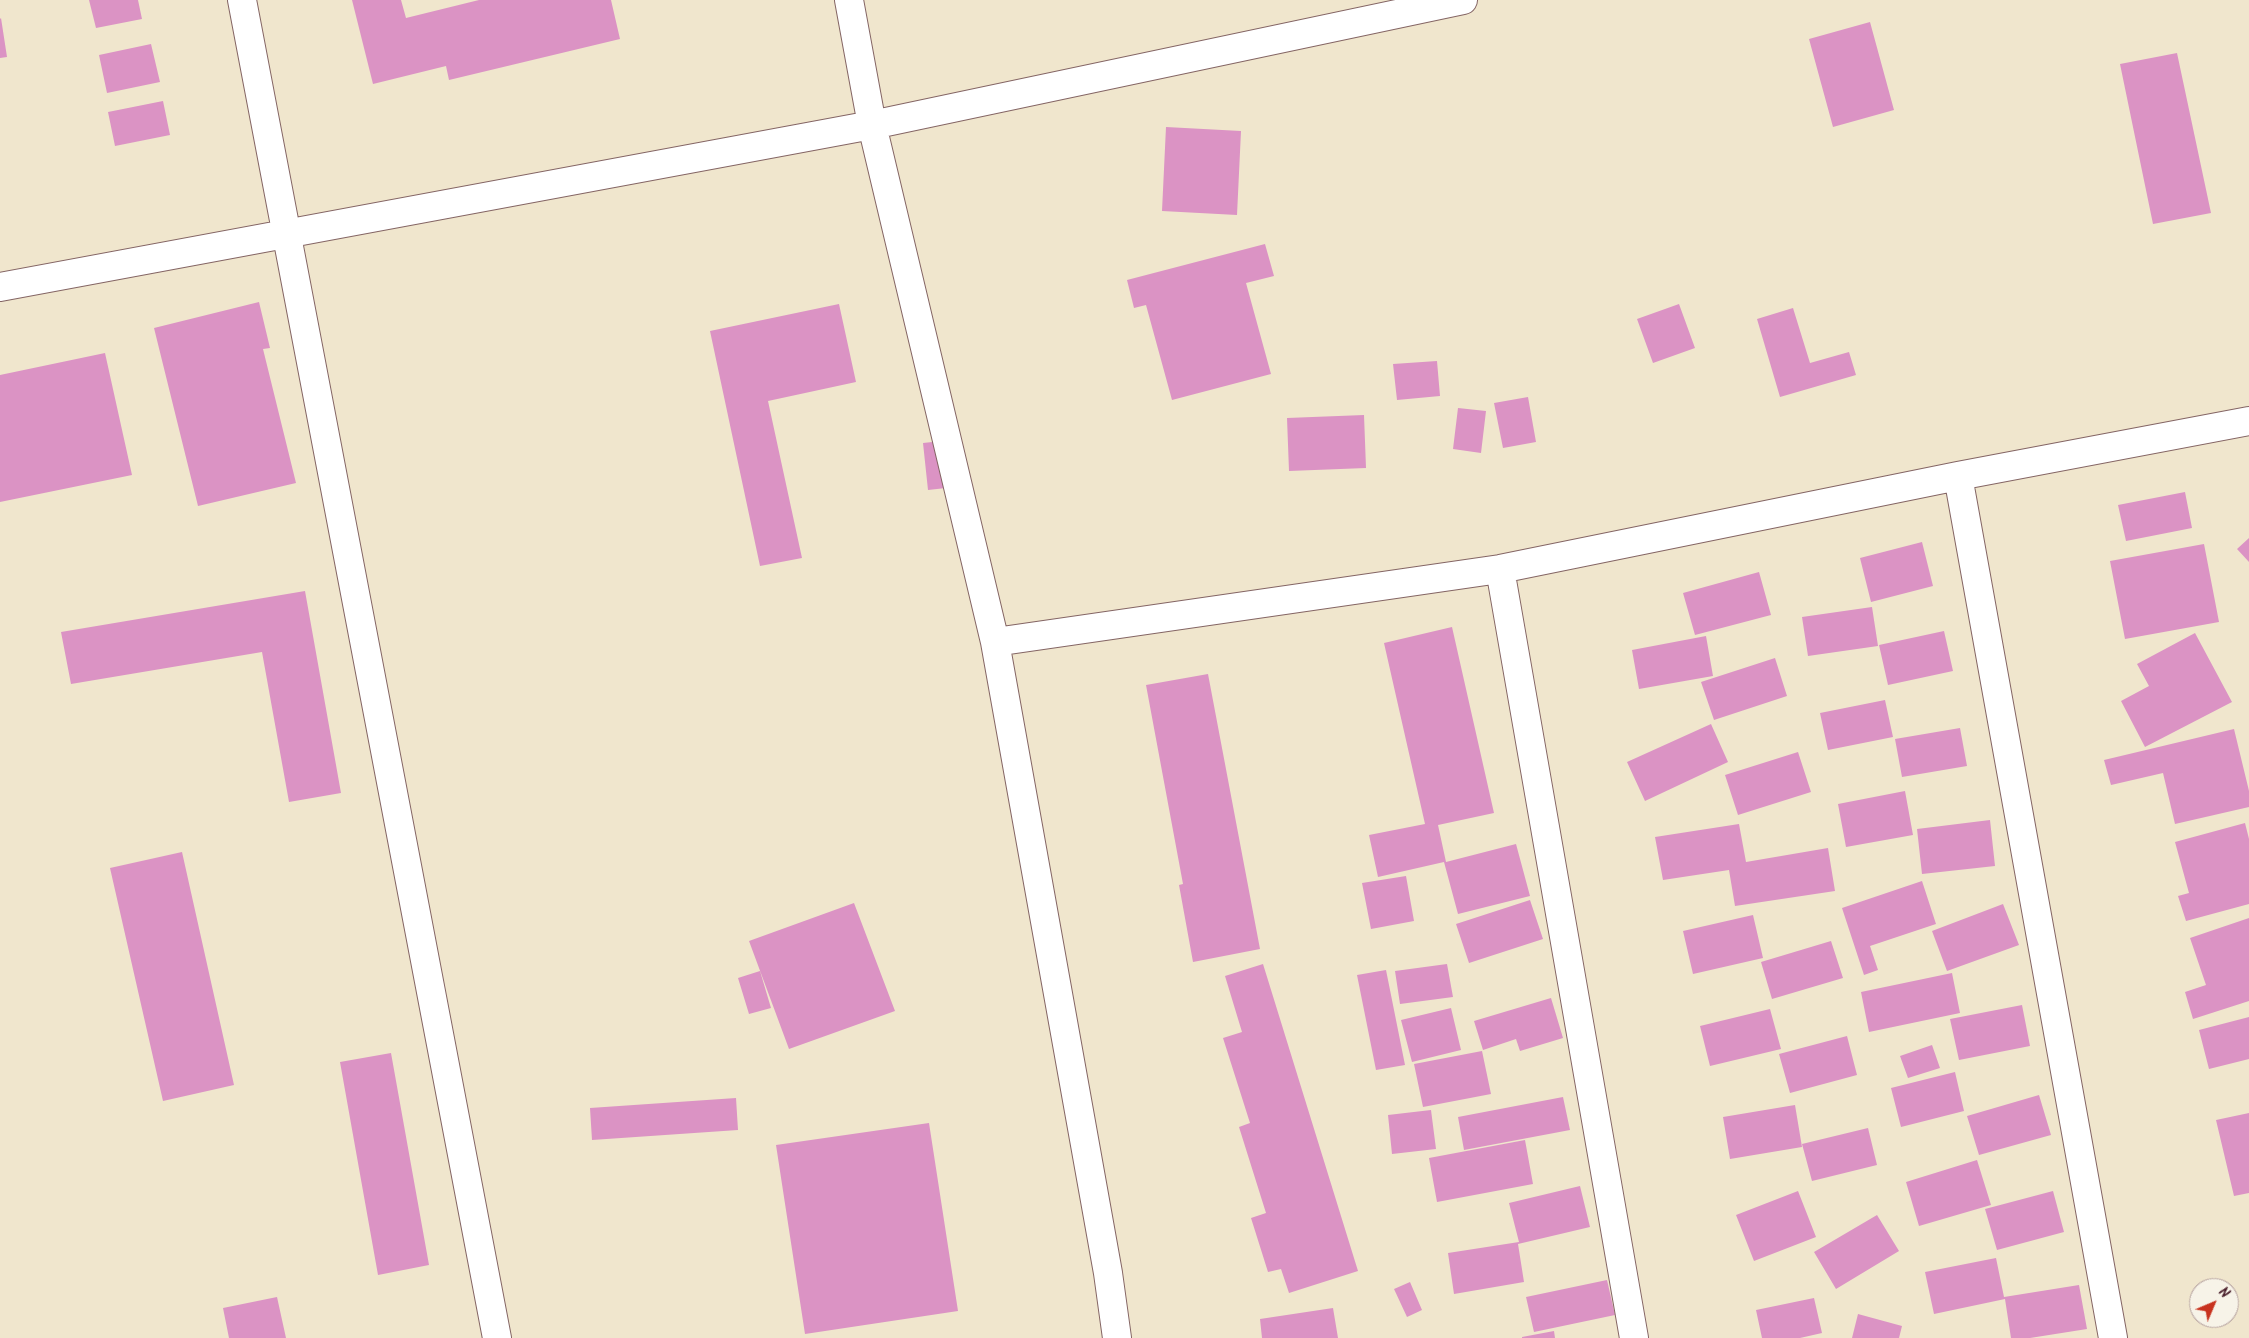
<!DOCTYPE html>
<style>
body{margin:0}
#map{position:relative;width:2249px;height:1338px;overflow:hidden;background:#f0e6cd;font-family:Kalam,sans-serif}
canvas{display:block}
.north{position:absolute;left:2189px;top:1278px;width:50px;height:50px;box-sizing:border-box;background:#f7f3e8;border:1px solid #b29e9c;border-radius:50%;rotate:45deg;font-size:14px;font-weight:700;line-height:20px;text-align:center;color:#4a1f2b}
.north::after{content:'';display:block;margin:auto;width:18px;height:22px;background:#c8321e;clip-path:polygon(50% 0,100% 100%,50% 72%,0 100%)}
</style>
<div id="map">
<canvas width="2249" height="1338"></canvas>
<div class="north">N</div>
</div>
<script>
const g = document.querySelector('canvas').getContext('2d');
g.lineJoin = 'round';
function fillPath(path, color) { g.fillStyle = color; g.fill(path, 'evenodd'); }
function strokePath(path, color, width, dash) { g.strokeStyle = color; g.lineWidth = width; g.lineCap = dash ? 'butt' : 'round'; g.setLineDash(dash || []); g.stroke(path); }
fillPath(new Path2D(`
 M89,0H138L142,19L96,28Z
 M352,0H401L406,18L479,0H611L620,39L449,80L446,66L373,84Z
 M1,18L7,57L0,58V19Z
 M1870,22L1894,110L1833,127L1809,39Z
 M151,44L160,82L107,93L99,55Z
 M2177,53L2211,213L2153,224L2120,64Z
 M163,101L170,135L115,146L108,112Z
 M1166,127L1241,131L1237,215L1162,211Z
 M1265,244L1274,276L1246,283L1271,374L1172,400L1146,305L1134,308L1127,280Z
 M259,302L270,348L263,349L296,483L198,506L154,328Z
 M839,304L856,382L768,401L802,558L760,566L710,331Z
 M1679,304L1695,348L1653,363L1637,319Z
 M1793,308L1810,363L1849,352L1856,375L1780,397L1757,319Z
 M105,353L132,475L0,502V375Z
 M1437,361L1440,396L1397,400L1393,364Z
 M1528,397L1536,442L1503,448L1494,403Z
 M1458,408L1486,411L1481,453L1453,449Z
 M1364,415L1366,468L1289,471L1287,418Z
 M951,440L955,487L928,490L923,443Z
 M2185,492L2192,528L2126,541L2118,505Z
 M2249,538V562L2237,549Z
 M1922,542L1933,586L1871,602L1860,558Z
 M2204,544L2219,622L2125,639L2110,561Z
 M1759,572L1771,615L1695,635L1683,593Z
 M305,591L341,793L289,802L262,652L71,684L61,632Z
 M1872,607L1878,646L1808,656L1802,617Z
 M1452,627L1494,813L1438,825L1446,862L1516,844L1530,896L1458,914L1444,862L1378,877L1369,835L1425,824L1384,643Z
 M1944,631L1953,671L1888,685L1879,645Z
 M2195,633L2232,702L2145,747L2121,701L2149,686L2137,664Z
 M1706,636L1713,676L1639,689L1632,650Z
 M1775,658L1787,696L1714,720L1701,682Z
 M1208,674L1260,949L1193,962L1179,885L1183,884L1146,685Z
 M1885,700L1893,737L1828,750L1820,713Z
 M1711,724L1728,762L1645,801L1627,762Z
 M1960,728L1967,766L1902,777L1895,739Z
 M2234,729L2249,791V807L2175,824L2163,773L2111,785L2104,760Z
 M1798,752L1811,792L1738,815L1725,775Z
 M1905,791L1913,835L1846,847L1838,804Z
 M1990,820L1995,866L1922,874L1917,829Z
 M2245,823L2249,839V904L2186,921L2178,896L2189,893L2175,842Z
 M1739,824L1746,862L1828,848L1835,891L1735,906L1729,870L1663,880L1655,837Z
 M182,852L234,1085L163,1101L110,868Z
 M1406,876L1414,921L1371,929L1362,883Z
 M1922,881L1936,924L1870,946L1878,970L1864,975L1842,908Z
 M1530,900L1543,939L1469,963L1456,924Z
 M854,903L895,1011L789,1049L749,941Z
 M2003,904L2019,945L1947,971L1932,931Z
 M1753,915L1763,958L1693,974L1683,931Z
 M2249,918V1001L2193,1019L2185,992L2206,985L2190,938Z
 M1831,941L1843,978L1772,999L1761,962Z
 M1263,964L1358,1271L1289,1293L1281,1269L1268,1272L1251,1218L1266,1213L1239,1127L1250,1123L1223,1038L1242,1032L1225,976Z
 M1447,964L1453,997L1400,1004L1395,971Z
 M1386,970L1405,1065L1376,1070L1357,975Z
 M760,971L771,1008L749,1014L738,978Z
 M1952,973L1960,1013L1869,1032L1861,992Z
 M1551,998L1563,1038L1520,1051L1516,1039L1483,1050L1474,1021Z
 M2022,1005L2030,1046L1959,1060L1950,1019Z
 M1451,1008L1461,1050L1412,1062L1401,1020Z
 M1770,1009L1781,1049L1710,1066L1700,1026Z
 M2249,1017V1059L2209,1069L2199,1030Z
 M1847,1036L1857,1075L1790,1093L1779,1054Z
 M1932,1045L1940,1068L1908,1078L1900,1056Z
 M1482,1051L1491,1094L1423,1107L1414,1064Z
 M391,1053L429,1265L378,1275L340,1062Z
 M1955,1072L1964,1111L1901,1127L1891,1088Z
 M2039,1095L2051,1135L1979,1155L1967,1116Z
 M1563,1097L1570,1130L1464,1150L1458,1117Z
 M736,1098L738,1130L592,1140L590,1108Z
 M1795,1105L1802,1147L1730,1159L1723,1117Z
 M1431,1110L1436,1149L1392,1154L1388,1115Z
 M2249,1113V1193L2234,1196L2216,1120Z
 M929,1123L958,1311L805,1334L776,1145Z
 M1868,1128L1877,1165L1812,1181L1802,1144Z
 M1525,1140L1533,1184L1437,1202L1429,1158Z
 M1977,1160L1991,1205L1919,1226L1906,1182Z
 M1580,1186L1590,1227L1518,1244L1524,1282L1454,1294L1448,1253L1519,1242L1509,1203Z
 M1798,1191L1816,1237L1754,1261L1736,1215Z
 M2053,1191L2064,1232L1997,1250L1985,1209Z
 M1877,1215L1899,1251L1836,1289L1814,1252Z
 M1996,1258L2004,1297L2079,1285L2087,1329L2030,1338H2011L2005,1299L1934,1314L1925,1272Z
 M1607,1280L1615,1315L1534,1332L1526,1297Z
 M1410,1282L1422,1310L1407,1317L1394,1289Z
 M277,1297L286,1338H229L223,1308Z
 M1814,1298L1822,1333L1800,1338H1762L1756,1310Z
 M1333,1308L1338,1338H1262L1260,1319Z
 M1858,1314L1902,1326L1899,1338H1852Z
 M1554,1331L1555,1338H1522V1337Z`), '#db93c4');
const minor = new Path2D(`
 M242,0L497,1338
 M849,0L872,125L995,642L1108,1273L1117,1338
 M0,287L872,125L1463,0
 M1958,476L2113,1338
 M1500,569L1634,1338
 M995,642L1500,569L1958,476L2249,421`);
strokePath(minor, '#846564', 30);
strokePath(minor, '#fff', 28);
</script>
